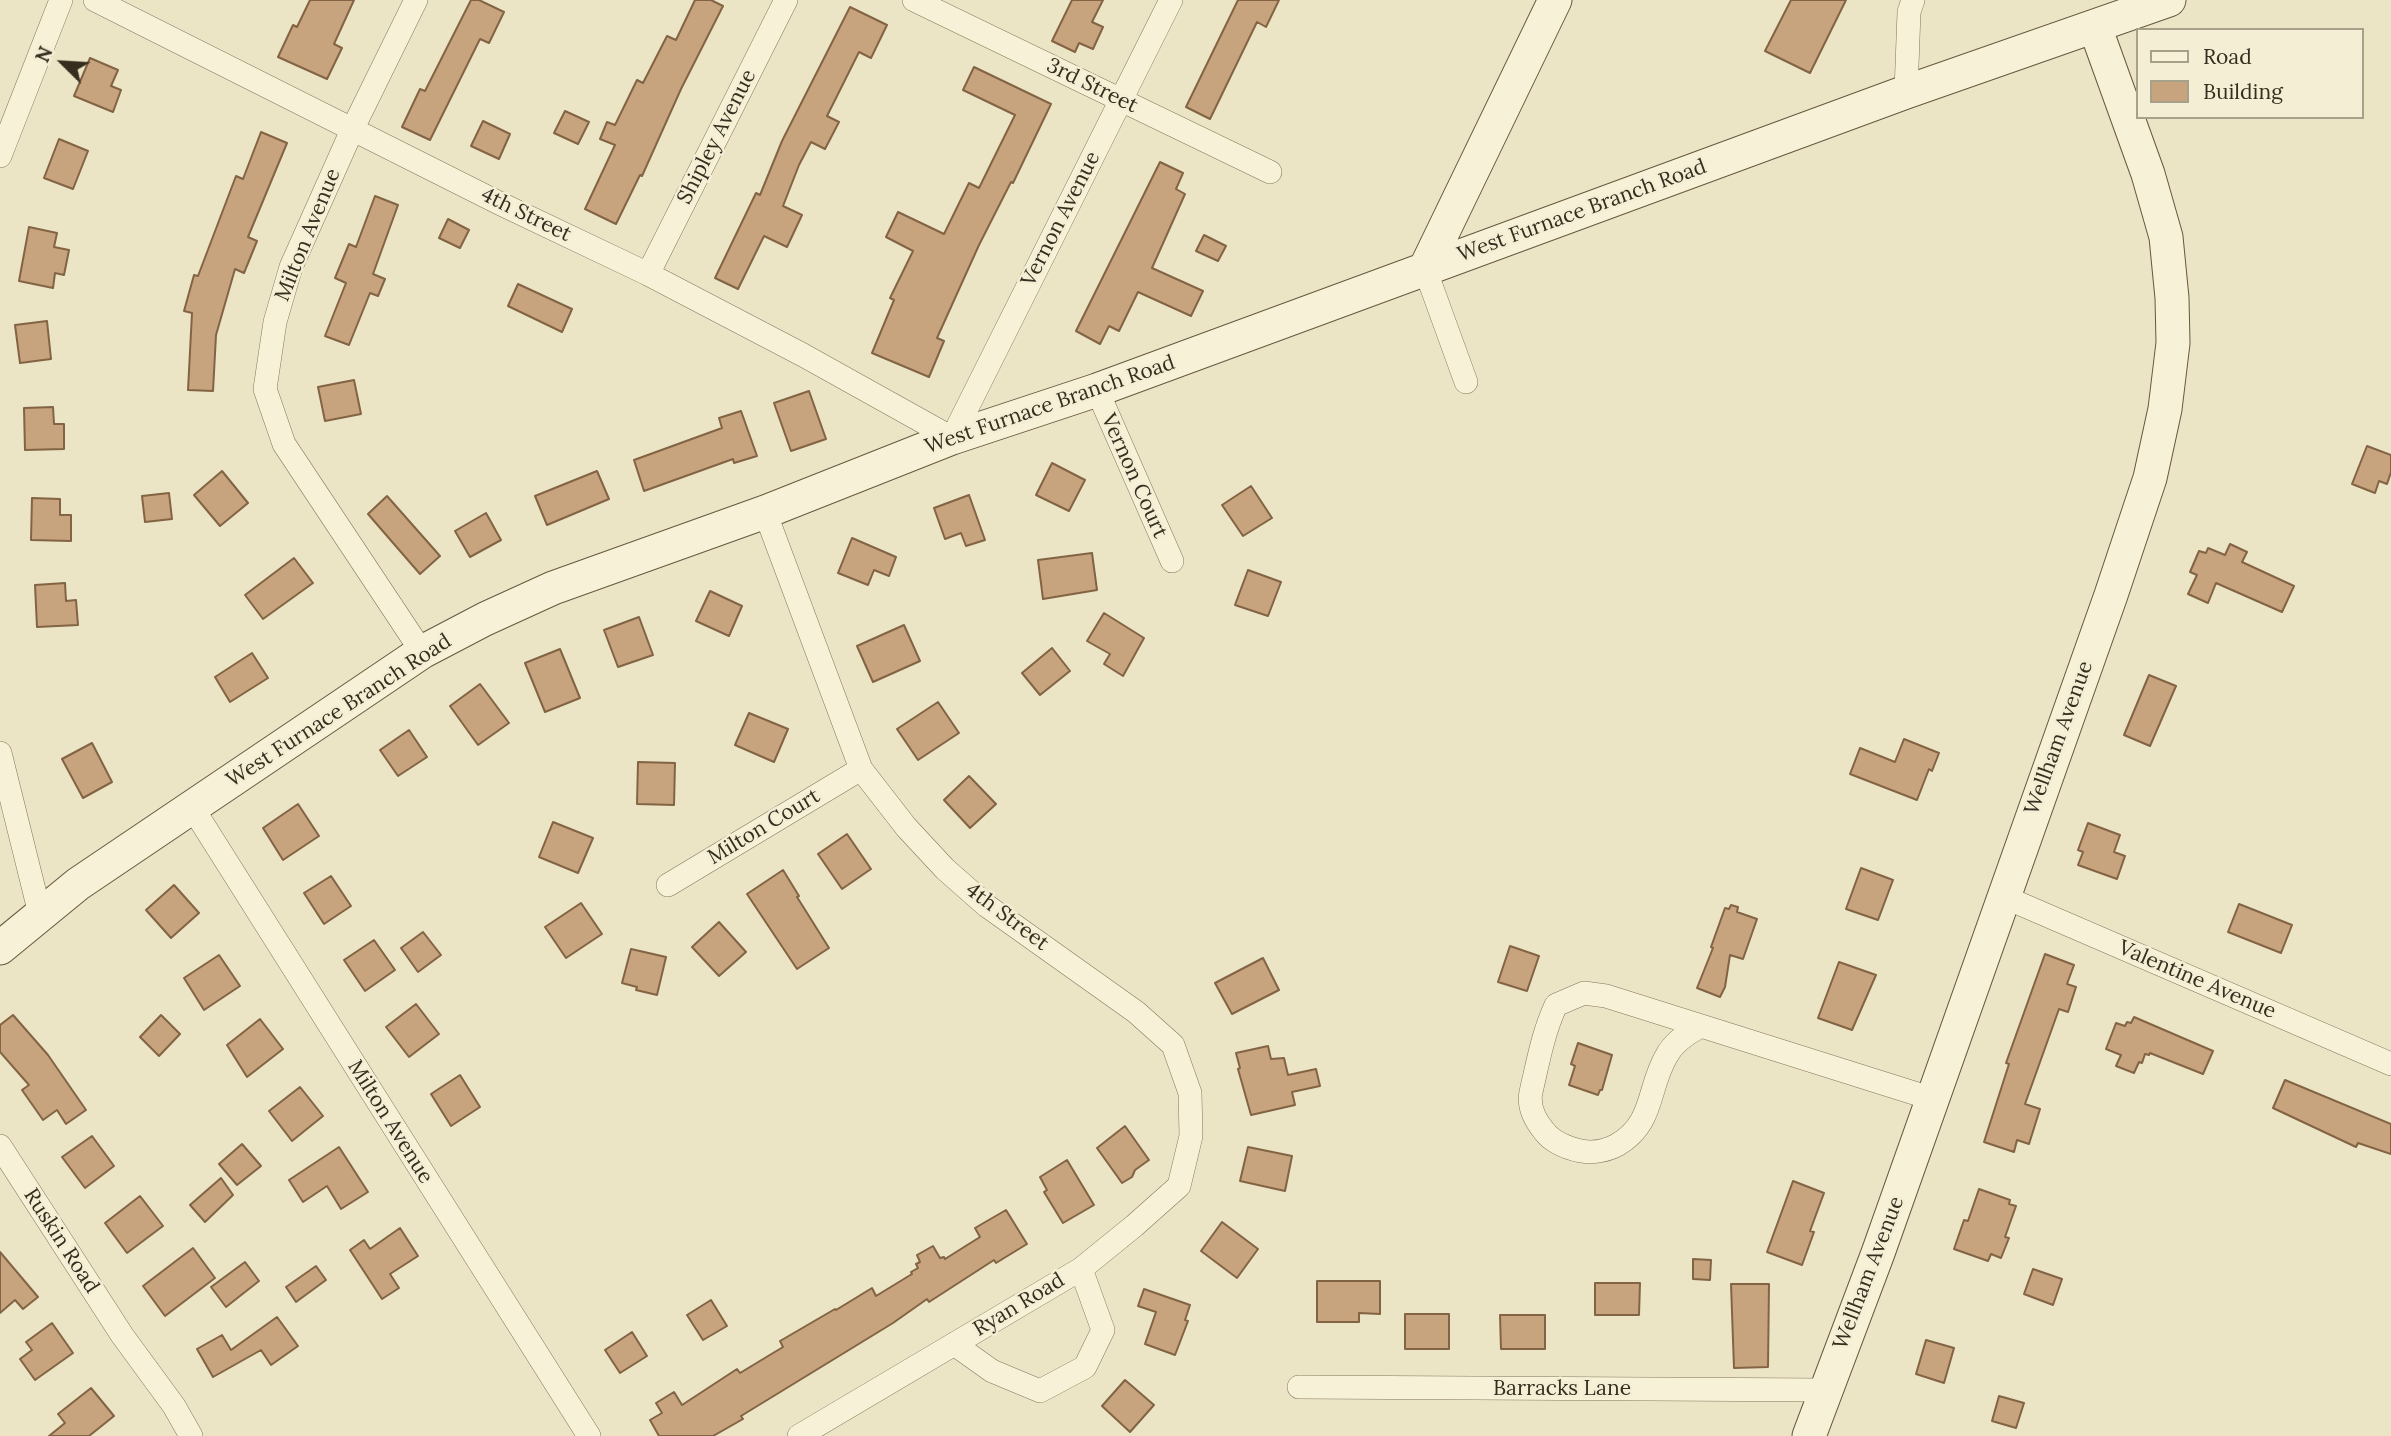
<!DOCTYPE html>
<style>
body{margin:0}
#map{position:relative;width:2391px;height:1436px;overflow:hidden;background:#ebe4c5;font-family:Lora,serif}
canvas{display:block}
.legend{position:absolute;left:2136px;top:28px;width:228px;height:91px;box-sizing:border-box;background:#f3eed4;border:2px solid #a7a18c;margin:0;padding:9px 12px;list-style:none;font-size:21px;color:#362d1f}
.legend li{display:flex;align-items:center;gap:14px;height:35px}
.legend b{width:35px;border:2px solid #a7a18c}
.north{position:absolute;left:28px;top:28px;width:70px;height:70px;-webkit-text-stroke:5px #f3eed4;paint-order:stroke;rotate:294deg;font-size:19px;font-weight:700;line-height:28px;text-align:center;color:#362d1f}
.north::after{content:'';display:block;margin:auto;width:24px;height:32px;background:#362d1f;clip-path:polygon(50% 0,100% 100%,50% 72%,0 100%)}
</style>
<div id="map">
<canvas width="2391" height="1436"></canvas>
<ul class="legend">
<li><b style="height:9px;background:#f6f1d7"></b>Road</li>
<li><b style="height:19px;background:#c7a47d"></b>Building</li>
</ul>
<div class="north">N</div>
</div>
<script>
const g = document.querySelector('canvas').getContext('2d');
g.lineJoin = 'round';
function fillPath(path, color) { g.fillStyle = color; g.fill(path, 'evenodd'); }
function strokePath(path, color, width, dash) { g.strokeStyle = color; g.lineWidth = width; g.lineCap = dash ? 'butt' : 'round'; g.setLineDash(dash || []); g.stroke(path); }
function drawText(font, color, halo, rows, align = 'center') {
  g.font = font + ' Lora,serif'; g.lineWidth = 5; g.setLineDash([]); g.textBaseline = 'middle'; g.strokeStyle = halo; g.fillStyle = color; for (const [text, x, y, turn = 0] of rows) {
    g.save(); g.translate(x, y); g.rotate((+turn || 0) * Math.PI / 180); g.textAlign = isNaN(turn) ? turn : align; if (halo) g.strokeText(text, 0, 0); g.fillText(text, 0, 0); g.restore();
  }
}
const building = new Path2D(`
 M310,0H354L334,44L342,48L327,79L278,57L293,25L297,27Z
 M471,0H479L504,12L489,43L480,39L430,140L402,127L420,89L425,91Z
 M695,0H711L723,6L681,89L642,176L640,175L616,224L585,209L615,145L600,139L607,122L615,125L637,80L643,83L667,36L676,40Z
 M1072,0H1103L1092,22L1103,27L1093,49L1079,43L1075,52L1052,41Z
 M1238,0H1279L1266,27L1257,22L1210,119L1186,107Z
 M1791,0H1846L1810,73L1765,51Z
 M850,7L887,25L871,58L859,52L827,116L839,122L825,149L811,142L799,165L783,206L802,215L787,247L764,236L738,289L715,278L756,193L760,195L782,141Z
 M90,58L118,70L111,86L121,90L113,112L74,96Z
 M974,67L1051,104L1013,183L1011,182L979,245L937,338L944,341L929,377L872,353L894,300L890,298L913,251L886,237L898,212L944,234L969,183L979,188L1015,115L963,90Z
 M565,111L589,122L578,144L554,133Z
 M483,121L510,134L499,159L471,146Z
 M261,132L287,143L248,237L257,241L244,273L235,269L216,335L213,391L188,390L192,313L184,311L194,275L198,276L236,176L243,179Z
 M59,139L88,151L73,189L44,178Z
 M1160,162L1183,173L1176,189L1185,194L1152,268L1203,291L1191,316L1138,292L1119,331L1109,326L1100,344L1076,331Z
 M375,196L398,205L373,274L385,279L378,296L370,293L349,345L325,336L346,283L335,278L349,244L356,247Z
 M448,219L469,230L460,248L439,238Z
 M29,227L57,233L54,247L69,250L64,275L55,273L53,288L19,281Z
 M1204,235L1226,246L1218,261L1196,251Z
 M518,284L572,309L562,332L508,306Z
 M47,321L51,359L20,363L15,325Z
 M354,380L361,414L325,421L318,387Z
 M809,391L826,439L791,451L774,403Z
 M53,407L54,424H64V449L25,450L24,408Z
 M741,411L757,456L734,463L733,459L644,491L634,460L722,428L719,418Z
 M2367,446L2391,455V472L2387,484L2379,481L2375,493L2352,484Z
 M1052,463L1085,480L1069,511L1036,495Z
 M222,471L248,503L220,526L194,495Z
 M597,471L609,499L547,525L535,496Z
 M1251,486L1272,518L1243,536L1222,505Z
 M169,493L172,519L145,522L142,496Z
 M969,495L985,540L966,546L961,533L945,539L934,508Z
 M387,496L440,556L420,574L368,514Z
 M32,498L60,499V515H71V541L31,540Z
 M486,513L501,540L470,557L455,531Z
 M852,538L896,557L889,576L874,570L868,585L838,573Z
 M2230,544L2247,552L2242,562L2294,586L2282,612L2216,583L2208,603L2188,594L2197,575L2190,572L2199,551L2206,553L2208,548L2225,555Z
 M1092,553L1097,590L1043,599L1038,560Z
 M294,558L313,583L263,619L245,595Z
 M1248,570L1281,582L1268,616L1235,605Z
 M65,583L66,601L76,600L78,625L37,627L35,585Z
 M710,591L742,606L729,636L696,621Z
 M1104,613L1144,638L1123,676L1104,664L1110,654L1087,641Z
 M639,617L653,655L618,667L604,630Z
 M904,625L920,661L873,682L857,646Z
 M1052,648L1070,671L1040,695L1022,673Z
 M560,649L580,698L545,712L525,663Z
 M252,653L268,678L230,702L215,677Z
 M2149,675L2176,686L2150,746L2124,735Z
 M480,684L509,723L478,745L450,706Z
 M938,702L959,733L918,760L897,729Z
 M749,713L788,729L774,762L735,745Z
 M409,730L427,757L398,776L380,750Z
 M1904,739L1939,753L1932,771L1929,769L1917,800L1850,774L1860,748L1895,762Z
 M92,743L112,782L83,798L62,759Z
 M638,762L675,763L674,805L637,804Z
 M969,776L996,804L970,828L944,800Z
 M298,804L319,836L283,860L263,828Z
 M553,822L593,838L578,873L539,857Z
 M2088,823L2120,835L2114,852L2125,856L2117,879L2078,865L2083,852L2078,850Z
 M847,834L871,869L842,889L818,854Z
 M1861,868L1893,880L1878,920L1846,909Z
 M783,870L799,896L797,897L829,948L797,969L747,894Z
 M331,876L351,906L324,924L304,893Z
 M174,885L199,913L171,938L146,910Z
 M581,903L602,934L566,958L545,927Z
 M2239,904L2292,925L2281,953L2228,932Z
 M1731,905L1738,907L1737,912L1757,919L1743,959L1730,955L1725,987L1720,997L1697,988L1713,948L1711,947L1725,908L1729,909Z
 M719,922L746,952L719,976L692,947Z
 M423,932L441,955L418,972L401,948Z
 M374,940L395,970L365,991L344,960Z
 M1510,946L1539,956L1527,991L1498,982Z
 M631,949L666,957L657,995L636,990L637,987L622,983Z
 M2045,954L2074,965L2067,984L2076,987L2068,1012L2059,1009L2025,1104L2040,1109L2029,1144L2017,1140L2014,1152L1984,1142L2009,1064L2006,1063Z
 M219,955L240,986L204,1010L184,978Z
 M1263,958L1279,990L1232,1014L1215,983Z
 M1839,962L1876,975L1852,1030L1818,1018Z
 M416,1004L439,1034L409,1057L386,1027Z
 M13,1015L48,1055L86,1110L66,1124L57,1110L43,1120L22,1090L29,1085L0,1052V1025Z
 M161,1015L180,1034L159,1056L140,1037Z
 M2134,1017L2213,1051L2203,1074L2150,1053L2149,1055L2145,1054L2142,1063L2139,1062L2134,1073L2116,1066L2121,1055L2106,1049L2116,1023L2125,1026L2127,1022L2131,1023Z
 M260,1019L283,1049L247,1077L227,1045Z
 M1578,1043L1612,1055L1602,1090H1600L1598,1095L1569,1085L1575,1066L1571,1064Z
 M1268,1046L1271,1059L1284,1058L1288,1075L1316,1069L1320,1086L1292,1092L1295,1105L1251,1115L1238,1069L1240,1068L1236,1053Z
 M460,1075L480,1107L451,1126L431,1094Z
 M2285,1080L2391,1124V1154L2358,1143L2356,1147L2273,1108Z
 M300,1087L323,1116L292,1141L269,1111Z
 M1125,1126L1149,1160L1135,1170L1132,1177L1122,1183L1097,1148Z
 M92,1136L114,1166L85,1188L62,1157Z
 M242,1144L261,1166L237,1185L219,1164Z
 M339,1147L368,1192L341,1209L327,1186L303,1202L289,1180Z
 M1248,1147L1292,1156L1285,1191L1240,1181Z
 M1067,1160L1094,1205L1063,1223L1044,1192L1047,1190L1040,1177Z
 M221,1178L233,1195L205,1222L190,1205Z
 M1793,1181L1824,1193L1810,1231L1814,1232L1802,1265L1767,1252Z
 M1979,1189L2010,1200L2009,1204L2016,1206L2005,1237L2009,1238L2001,1258L1991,1254L1988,1261L1954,1249L1964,1220L1968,1221Z
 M140,1196L163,1226L127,1253L105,1223Z
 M1006,1210L1027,1244L996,1263L994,1260L929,1302L927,1299L893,1323L741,1416L743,1419L713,1436H659L650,1420L662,1413L656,1403L674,1392L682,1405L737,1369L740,1373L783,1347L780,1341L835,1309L836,1310L872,1288L876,1296L912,1274L911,1272L918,1268L916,1264L920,1262L917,1255L933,1246L940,1258L944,1257L945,1259L980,1237L975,1228Z
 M1222,1222L1258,1249L1237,1278L1201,1251Z
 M400,1228L418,1256L390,1274L399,1288L382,1299L350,1250L364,1240L370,1249Z
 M193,1248L215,1278L165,1316L143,1286Z
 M0,1252L38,1297L23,1309L15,1300L0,1313Z
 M1693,1259L1711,1260L1710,1280L1693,1279Z
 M245,1262L259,1281L226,1307L211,1287Z
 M316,1266L326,1280L296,1302L286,1287Z
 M2033,1269L2062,1279L2053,1305L2024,1294Z
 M1317,1281H1380V1314L1359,1313V1322H1317Z
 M1595,1283H1640L1639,1315H1595Z
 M1731,1284H1769L1768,1367L1734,1368Z
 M1144,1289L1190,1305L1185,1320L1188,1321L1175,1355L1145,1344L1156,1312L1138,1306Z
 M711,1300L727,1326L703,1340L687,1315Z
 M1405,1314H1449V1349H1405Z
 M1500,1315H1545V1349H1501Z
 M277,1317L298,1346L271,1365L261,1350L213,1377L197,1349L222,1335L231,1350Z
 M52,1323L73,1353L35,1380L20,1359L32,1350L26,1342Z
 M632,1332L647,1356L620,1373L605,1350Z
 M1926,1340L1954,1348L1944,1383L1916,1374Z
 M1125,1380L1154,1405L1130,1432L1102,1406Z
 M91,1388L114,1416L89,1436H49L65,1423L58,1414Z
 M1999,1396L2024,1403L2016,1428L1992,1421Z`);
fillPath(building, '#c7a47d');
strokePath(building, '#826444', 2);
const street = new Path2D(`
 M95,0L501,204L648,274L803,355L952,438L1171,0
 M416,0L353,128L291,267L275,322L265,389L284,444L422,652
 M914,0L1270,172
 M1906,92L1909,12L1913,0
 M0,156L61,0
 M1425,269L1466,382
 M648,274L786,0
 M1097,390L1172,561
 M765,512L861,769L906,827L945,869L987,906L1136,1012L1173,1045L1190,1093L1191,1136L1179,1186L1134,1226L1081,1269L799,1436
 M0,753L40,914
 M192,807L589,1436
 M668,885L861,769
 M2002,896L2391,1064
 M1699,1027C1686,1034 1674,1042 1667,1055C1647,1088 1655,1123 1617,1145C1606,1151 1592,1153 1581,1151C1567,1148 1553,1143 1544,1131C1535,1120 1528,1106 1531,1092C1538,1062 1543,1033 1556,1005L1584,993L1606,996L1933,1099
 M0,1146L122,1335L174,1406L191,1436
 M954,1344L992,1371L1040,1391L1085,1367L1103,1330L1081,1269
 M1299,1387L1825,1390`);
const secondary = new Path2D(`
 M1425,269L1555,0
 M0,948L78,884L422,652L485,619L553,588L765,512L952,438L1097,390L1906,92L2169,0
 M1809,1436L1878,1253L2111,595L2150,478L2165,409L2173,343L2172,298L2166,237L2148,174L2095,27`);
strokePath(street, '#85765c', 24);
strokePath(secondary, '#66583f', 35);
strokePath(street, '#f6f1d7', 23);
strokePath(secondary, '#f6f1d7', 33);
drawText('21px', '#362d1f', '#f3eed4', [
 ["3rd Street",1092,86,26],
 ["Shipley Avenue",717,137,-63],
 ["West Furnace Branch Road",1582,211,-20],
 ["4th Street",526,215,26],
 ["Vernon Avenue",1061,219,-63],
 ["Milton Avenue",308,235,-68],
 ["West Furnace Branch Road",1050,405,-19],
 ["Vernon Court",1134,476,66],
 ["West Furnace Branch Road",339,711,-33],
 ["Wellham Avenue",2059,738,-70],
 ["Milton Court",764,827,-31],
 ["4th Street",1007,917,37],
 ["Valentine Avenue",2197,980,23],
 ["Milton Avenue",390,1122,58],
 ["Ruskin Road",61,1241,57],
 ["Wellham Avenue",1869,1273,-69],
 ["Ryan Road",1019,1305,-31],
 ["Barracks Lane",1562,1389]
]);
</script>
